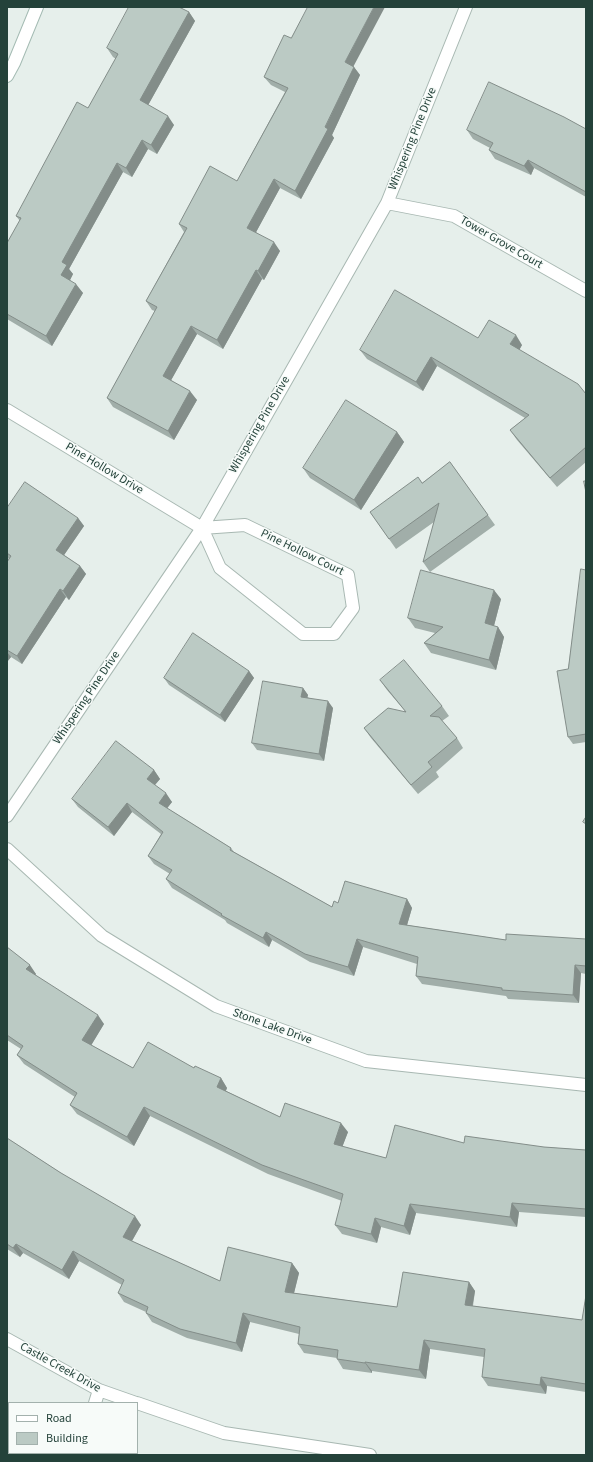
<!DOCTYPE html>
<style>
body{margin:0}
#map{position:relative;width:593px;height:1462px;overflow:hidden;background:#e6efeb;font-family:"Source Sans 3",sans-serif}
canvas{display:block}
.frame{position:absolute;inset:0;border:8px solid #24423a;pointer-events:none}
.legend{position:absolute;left:8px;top:1402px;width:130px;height:52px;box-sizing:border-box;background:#f7fbf9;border:1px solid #a3b1ad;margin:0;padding:5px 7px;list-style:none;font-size:12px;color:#24423a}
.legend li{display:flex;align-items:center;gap:8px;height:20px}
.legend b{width:20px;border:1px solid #a3b1ad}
</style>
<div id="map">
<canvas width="593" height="1462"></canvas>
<div class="frame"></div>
<ul class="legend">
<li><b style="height:5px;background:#fff"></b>Road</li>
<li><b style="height:11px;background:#bbcac4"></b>Building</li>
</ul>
</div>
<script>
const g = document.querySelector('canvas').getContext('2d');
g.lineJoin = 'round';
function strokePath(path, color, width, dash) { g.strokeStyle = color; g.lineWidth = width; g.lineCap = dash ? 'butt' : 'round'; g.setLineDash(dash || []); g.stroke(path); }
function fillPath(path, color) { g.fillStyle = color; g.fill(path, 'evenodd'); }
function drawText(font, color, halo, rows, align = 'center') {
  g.font = font + ' "Source Sans 3",sans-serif'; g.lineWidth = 3; g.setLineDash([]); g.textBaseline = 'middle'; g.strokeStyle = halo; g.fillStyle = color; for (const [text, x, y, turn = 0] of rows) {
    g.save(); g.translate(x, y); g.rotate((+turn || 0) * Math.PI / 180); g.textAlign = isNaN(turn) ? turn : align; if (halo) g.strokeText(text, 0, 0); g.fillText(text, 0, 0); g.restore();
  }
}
const street = new Path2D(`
 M387,203L454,216L586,291
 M7,410L202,528
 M245,525L348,575L353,608L334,634H303L220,568L202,528Z
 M7,816L202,528L387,203L466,7
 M7,849L102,936L216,1006L366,1061L586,1085
 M7,1339L99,1390L136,1403
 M95,1403L99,1390
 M137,1403L224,1433L370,1455
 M78,1455L79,1453`);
const secondary = new Path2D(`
 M7,76L14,63L37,7`);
strokePath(street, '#a8b8b2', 14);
strokePath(secondary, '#a4bbb3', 14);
strokePath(street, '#fff', 12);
strokePath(secondary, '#fff', 12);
fillPath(new Path2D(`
 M189,12L195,21L148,105L174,125L157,154L148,149L132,177L123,172L69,269L73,274L70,280L83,293L52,346L7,319V243L20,221L16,216L88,108L116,59L113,57L107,48Z
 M353,66L360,75L332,135L334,138L301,199L280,188L256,232L280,251L264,280L262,279L223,349L197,334L171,380L197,400L174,440L113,407L107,398L155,311L152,310L146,301L184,232L179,224L237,181L285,92L271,85L264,77Z
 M586,129V197L534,168L531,175L495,159L489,150L490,148L473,139L467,130Z
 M478,338L522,345L519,350L586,394V462L557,487L517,440L510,430L525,418L437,366L423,391L367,359L360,350Z
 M397,432L404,442L361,510L310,478L303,468Z
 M450,462L495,525L430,572L423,562L434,522L396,549L370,512L422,483Z
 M7,508L78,518L84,526L64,555L80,566L86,574L69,600L66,597L22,664L11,657L7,662V562L9,559L7,557Z
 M586,570V742L573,744L568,737V669Z
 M501,599L494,626L498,627L504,637L496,670L431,653L424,643L435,633L415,628L408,618Z
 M249,671L254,678L225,722L169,685L164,678Z
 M380,680L442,706L449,716L442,721L457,738L463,748L436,772L439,777L418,794L371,738L364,728L405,711L387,690Z
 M303,688L308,695L307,697L333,708L324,761L257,750L252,743Z
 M154,770L160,779L155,785L172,802L167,808L231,848L234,852L332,907L338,903L407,899L412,908L407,925L506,940L586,939V974L581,973L579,1003L508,999L506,996L422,984L416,976L417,964L363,947L354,976L310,962L272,940L269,947L227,923L225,920L172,888L166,879L170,874L154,864L148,856L161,834L132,812L114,836L78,807L72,799Z
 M7,947L36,974L35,975L104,1024L91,1045L133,1068H194L221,1078L227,1088L226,1091L280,1117L348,1132L342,1147L386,1158L464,1143L544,1147L586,1150V1217L519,1212L517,1227L416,1213L410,1235L381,1227L377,1243L342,1234L335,1225L342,1201L268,1174L150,1116L134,1146L77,1114L70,1105L75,1097L24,1064L17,1055L21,1049L7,1040Z
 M7,1138L61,1173L141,1225L132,1241L220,1281L292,1263L299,1273L294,1293L397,1307L469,1282L475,1291L473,1306L582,1320L586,1295V1392L547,1386L546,1394L488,1386L482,1377L484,1357L430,1349L426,1379L372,1371V1373L343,1369L337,1359V1358L304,1353L298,1344L299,1334L250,1322L242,1352L187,1338L152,1322L146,1313V1312L124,1302L118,1293L122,1285L79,1261L69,1279L23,1253L20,1257L7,1249Z`), '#a1aea9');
fillPath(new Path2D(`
 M374,7H385L351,71L345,62Z
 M189,12L195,21L146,109L140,100Z
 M354,67L360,75L332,135L334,138L301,199L295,191Z
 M168,116L174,125L157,154L151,145Z
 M142,140L148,149L132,177L126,168Z
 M528,160L534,168L531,175L524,166Z
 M117,163L123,172L69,269L73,274L68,284L61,275L62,262Z
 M274,179L280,188L254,236L247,228Z
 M274,242L280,251L264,280L258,271Z
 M256,270L262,279L223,349L217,340Z
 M76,284L83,293L52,346L46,336Z
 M191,326L197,334L169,384L163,376Z
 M516,335L522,345L517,354L510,344Z
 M431,357L437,366L423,391L416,382Z
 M190,391L197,400L174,440L168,431Z
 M397,432L404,442L361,510L354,500Z
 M78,518L84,526L62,558L56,550Z
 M80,566L86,574L69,600L63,591Z
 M60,589L66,597L22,664L17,656Z
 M494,590L501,599L492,633L485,623Z
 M498,627L504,637L496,670L489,660Z
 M7,652L11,657L7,662Z
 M249,671L254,678L225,722L220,715Z
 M303,688L308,695L306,704L301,697Z
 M328,701L333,708L324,761L319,754Z
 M154,770L160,779L153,787L147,779Z
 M166,793L172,802L165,811L159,803Z
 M127,803L132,812L114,836L108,827Z
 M407,899L412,908L405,932L399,924Z
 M266,932L272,940L269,947L263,938Z
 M357,939L363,947L354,976L348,967Z
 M30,965L36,974L33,978L26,969Z
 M575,965L581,973L579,1003L573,995Z
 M98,1015L104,1024L89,1049L82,1040Z
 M221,1078L227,1088L223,1096L217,1087Z
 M144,1107L150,1116L134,1146L127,1137Z
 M341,1123L348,1132L340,1153L334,1144Z
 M512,1203L519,1212L517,1227L510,1217Z
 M410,1204L416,1213L410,1235L404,1226Z
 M135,1216L141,1225L129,1246L123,1237Z
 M375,1218L381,1227L377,1243L371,1234Z
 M16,1244L23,1253L20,1257L13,1248Z
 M73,1251L79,1261L69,1279L62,1270Z
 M292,1263L299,1273L292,1301L285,1292Z
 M469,1282L475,1291L471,1314L465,1305Z
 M243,1313L250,1322L242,1352L236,1343Z
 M424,1340L430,1349L426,1379L419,1370Z
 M365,1362L372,1371V1373L365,1363Z
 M541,1377L547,1386L546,1394L540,1385Z
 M9,1425V1446L7,1449V1428Z`), '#838d89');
const building = new Path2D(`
 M129,7H179L189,12L140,100L168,116L151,145L142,140L126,168L117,163L62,262L67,265L61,275L76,284L46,336L7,314V243L21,218L16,216L77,102L88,108L118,54L107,48Z
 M308,7H374L345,62L354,67L325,127L328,129L295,191L274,179L247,228L274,242L258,271L256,270L217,340L191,326L163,376L190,391L168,431L107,398L157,307L146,301L187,228L179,224L210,166L237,181L288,88L264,77L284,35L291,38Z
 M489,82L564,117L586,129V192L528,160L524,166L489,150L493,143L467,130Z
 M395,290L478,338L489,320L516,335L510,344L578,384L586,394V447L550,478L510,430L529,415L431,357L416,382L360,350Z
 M346,400L397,432L354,500L303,468Z
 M450,462L488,515L423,562L439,503L389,539L370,512L418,477L422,483Z
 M584,481H586V492Z
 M25,482L78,518L56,550L80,566L63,591L60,589L17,656L7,650V562L11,556L7,553V508Z
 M581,569L586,570V734L568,737L557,671L568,669Z
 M421,570L494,590L485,623L498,627L489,660L424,643L443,627L408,618Z
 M193,633L249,671L220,715L164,678Z
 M404,660L442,706L430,716L439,717L457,738L428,762L432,767L411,785L364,728L388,708L406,712L380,680Z
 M263,681L303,688L301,697L328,701L319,754L252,743Z
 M116,741L154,770L147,779L166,793L159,803L231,848L230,850L332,907L334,901L338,903L345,881L407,899L399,924L506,940V934L586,939V966L575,965L573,995L502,990V988L416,976L418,957L357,939L348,967L305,954L266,932L263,938L221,915L222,914L166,879L172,870L148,856L163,832L127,803L108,827L72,799Z
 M586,817V824L583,822Z
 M7,947L30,965L26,969L98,1015L82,1040L133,1068L148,1042L194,1068L195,1066L221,1078L217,1087L280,1117L285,1103L341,1123L334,1144L386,1158L395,1125L464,1143L465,1136L544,1147L586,1150V1209L512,1203L510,1217L410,1204L404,1226L375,1218L371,1234L335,1225L343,1194L262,1165L144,1107L127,1137L70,1105L77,1093L17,1055L23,1046L7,1035Z
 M7,1138L61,1173L135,1216L123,1237L220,1281L228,1247L292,1263L285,1292L397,1307L403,1272L469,1282L465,1305L582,1320L586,1295V1384L541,1377L540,1385L482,1377L485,1349L424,1340L419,1370L365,1362V1363L337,1359L338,1350L298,1344L300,1327L243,1313L236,1343L180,1329L146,1313L148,1307L118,1293L124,1280L73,1251L62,1270L16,1244L13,1248L7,1244Z
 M7,1417L9,1418V1425L7,1428Z`);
fillPath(building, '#bbcac4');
strokePath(building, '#838d89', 1);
drawText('12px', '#24423a', '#f7fbf9', [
 ["Whispering Pine Drive",413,139,-68],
 ["Tower Grove Court",501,243,30],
 ["Whispering Pine Drive",260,425,-60],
 ["Pine Hollow Drive",104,469,31],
 ["Pine Hollow Court",302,553,26],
 ["Whispering Pine Drive",87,698,-56],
 ["Stone Lake Drive",272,1027,20],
 ["Castle Creek Drive",60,1368,29]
]);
</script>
